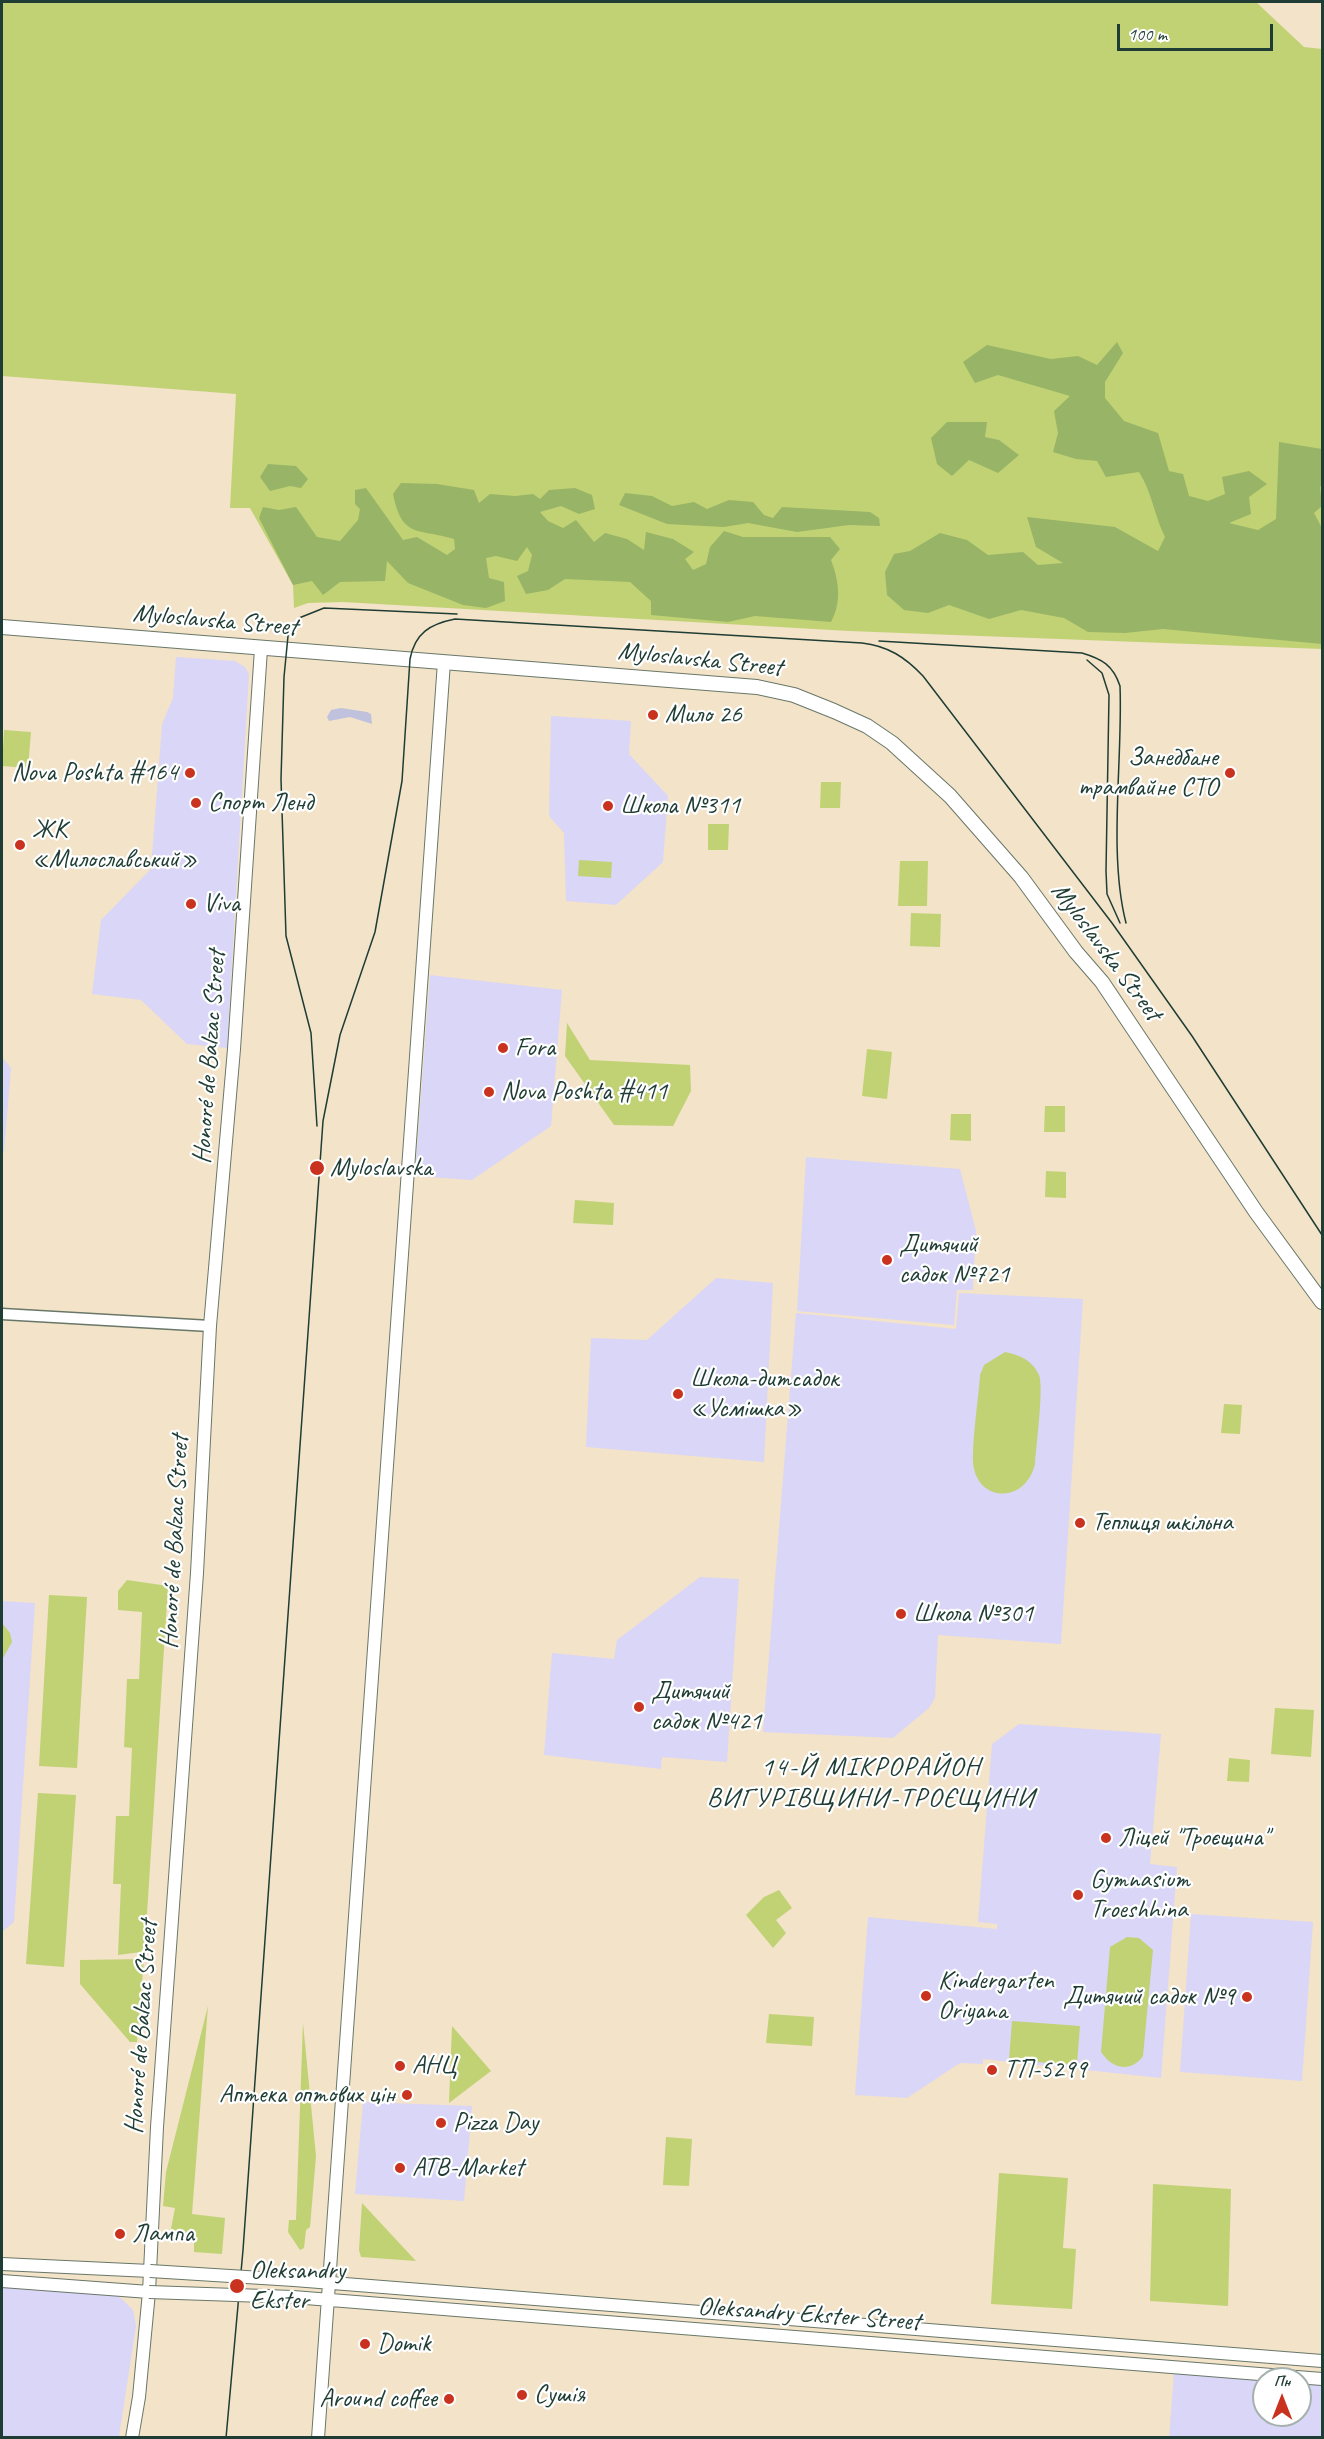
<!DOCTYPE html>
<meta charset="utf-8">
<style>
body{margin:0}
#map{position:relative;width:1324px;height:2439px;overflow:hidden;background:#f3e3c8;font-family:Caveat,sans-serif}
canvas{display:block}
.frame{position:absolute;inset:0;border:3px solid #1f3d34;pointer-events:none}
.north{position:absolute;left:1252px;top:2367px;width:60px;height:60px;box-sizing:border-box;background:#fff;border:2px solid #a5b1ae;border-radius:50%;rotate:0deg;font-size:16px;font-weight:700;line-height:24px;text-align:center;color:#1f3d34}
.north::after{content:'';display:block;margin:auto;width:21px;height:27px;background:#c8321e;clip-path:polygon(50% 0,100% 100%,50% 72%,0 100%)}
.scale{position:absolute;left:1117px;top:24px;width:156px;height:27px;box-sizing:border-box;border:3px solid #1f3d34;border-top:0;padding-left:8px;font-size:18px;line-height:21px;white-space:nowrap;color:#1f3d34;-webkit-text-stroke:4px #fff;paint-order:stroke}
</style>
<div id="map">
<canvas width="1324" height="2439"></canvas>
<div class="frame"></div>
<div class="north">Пн</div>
<div class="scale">100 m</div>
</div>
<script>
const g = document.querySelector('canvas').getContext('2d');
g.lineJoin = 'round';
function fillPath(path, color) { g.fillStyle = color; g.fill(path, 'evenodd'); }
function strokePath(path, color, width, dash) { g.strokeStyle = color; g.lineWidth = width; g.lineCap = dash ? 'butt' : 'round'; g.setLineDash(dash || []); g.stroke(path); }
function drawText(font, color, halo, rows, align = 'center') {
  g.font = font + ' Caveat,sans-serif'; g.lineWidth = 4.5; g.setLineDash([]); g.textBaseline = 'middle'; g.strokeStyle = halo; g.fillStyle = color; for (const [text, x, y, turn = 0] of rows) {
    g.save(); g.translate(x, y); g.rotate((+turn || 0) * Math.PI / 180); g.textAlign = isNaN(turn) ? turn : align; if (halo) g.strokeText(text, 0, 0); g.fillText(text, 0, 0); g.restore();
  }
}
fillPath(new Path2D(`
 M176,657L235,661L245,667L249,674L227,1048L187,1044L141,1000L92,994L101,920L151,869L162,724L173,698Z
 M551,716L631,721L629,754L668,796L663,862L616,905L566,901L564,833L549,816Z
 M430,975L562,990L551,1126L472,1180L415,1176Z
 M2,1057L11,1068L4,1152L2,1154Z
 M806,1157L960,1169L976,1231L973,1290H957L954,1325L797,1311Z
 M716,1278L773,1283L764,1462L586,1447L591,1338L647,1340Z
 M959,1293L1083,1299L1061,1644L938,1635L935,1698L929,1708L893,1738L763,1732L796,1313L956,1329Z
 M700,1577L739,1579L727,1762L662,1757L661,1769L544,1755L552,1653L614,1659L617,1640Z
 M2,1601L35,1603L14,1922L2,1932Z
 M1019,1724L1161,1734L1150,1864L1177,1867L1161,2078L983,2059V2064L960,2063L907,2098L855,2095L868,1917L997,1929V1924L978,1922L992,1744Z
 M1191,1914L1313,1922L1302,2081L1180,2072Z
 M363,2102L472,2106L464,2201L355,2194Z
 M2,2286L113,2294L121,2298L133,2310L136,2326L119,2437H2Z
 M1174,2373L1264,2380V2415H1300V2383L1322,2385V2437L1169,2438Z`), '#dad6f7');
fillPath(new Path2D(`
 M341,708L367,712L371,714L372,724L350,717L329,721L327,717L331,710Z`), '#c0c2dd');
fillPath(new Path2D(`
 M2,2H1256L1304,47L1322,49V649L849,631L343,602L308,603L294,608L293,585L250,508H230L236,394L2,376Z
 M4,730L31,732L28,768L2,766Z
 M821,782H841L840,808H820Z
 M708,824H729L728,850H708Z
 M579,860L612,862L611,878L578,876Z
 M900,861H928L927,906H898Z
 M911,913L941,914L940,947L910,946Z
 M567,1023L590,1060L690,1065L691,1091L673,1126L614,1125L565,1056Z
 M867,1049L892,1052L887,1099L862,1096Z
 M1045,1106H1065V1132H1044Z
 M951,1114H971V1141L950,1140Z
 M1046,1171L1066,1172V1198L1045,1197Z
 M575,1200L614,1203L613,1225L573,1223Z
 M1005,1352C1020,1355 1032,1360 1039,1375C1044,1387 1036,1447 1035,1464C1026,1502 982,1503 974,1469C970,1453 979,1395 980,1375L984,1365Z
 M1224,1404L1242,1405L1240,1434L1221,1433Z
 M127,1580L168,1586L145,1945L141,1952L118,1955L121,1884H113L116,1816H129L132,1748L124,1747L127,1679H139L142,1612L118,1610V1591Z
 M49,1595L87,1597L77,1768L39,1766Z
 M2,1623L10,1633L12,1642L2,1660Z
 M1275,1708L1314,1710L1311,1757L1271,1754Z
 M1229,1758L1250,1760L1249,1782L1227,1781Z
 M38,1793L76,1795L64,1967L26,1964Z
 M779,1890L792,1908L776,1920L786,1933L773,1948L746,1915L764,1897Z
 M1127,1937L1139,1938L1153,1950L1143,2056C1131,2073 1112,2069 1101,2052L1110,1947Z
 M144,1959L137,2042H130L80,1984V1960Z
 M208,2006L192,2214L225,2218L222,2254L194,2252V2230H190L176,2240L169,2239L175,2208L163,2206L166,2172Z
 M769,2014L814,2017L812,2046L766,2043Z
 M1012,2021L1080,2026L1077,2065L1009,2060Z
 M303,2023L316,2156L310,2227L306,2230L304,2248L300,2250L288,2232L289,2220H296Z
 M452,2026L491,2071L449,2103Z
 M666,2137L692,2139L689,2186L663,2185Z
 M999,2173L1068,2178L1063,2248L1076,2249L1072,2309L991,2304Z
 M1153,2184L1231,2189L1228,2306L1150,2301Z
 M362,2203L416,2261L361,2257L359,2250Z`), '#c1d275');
fillPath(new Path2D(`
 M1117,342L1123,353L1105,382V398L1124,421L1158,433L1169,471L1183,474L1189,496L1208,501L1225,494L1222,477L1249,471L1267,484L1249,497L1251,514L1229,523L1258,530L1276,519L1279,442L1322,449V485L1320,487L1322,506L1314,513L1322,528V644L1163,629L1125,633L1088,632L1064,618L1021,610L989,619L949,605L928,613L904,610L887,595L885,572L894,554L910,551L940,533L967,540L988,555L1023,552L1038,565L1063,563L1036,547L1027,517L1115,527L1158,551L1165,537C1154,515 1152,492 1139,472L1106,477L1097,461L1076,459L1053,452L1058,433L1054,411L1070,396L998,375L975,383L963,362L987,345L1051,359L1078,356L1097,365Z
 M947,422H987L985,437L999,440L1019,455L998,473L969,460L952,476L937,464L931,438Z
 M268,464L296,466L308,479L301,488L290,486L270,491L260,477Z
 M401,483L437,484L474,490L479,503L490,494L515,496L533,494L540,499L549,490L575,488L592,495L595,509L579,514L561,506L540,512L548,521L563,528L576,520L594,542L605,533L627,539L644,550L646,532L673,539L694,552L685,559L693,570L706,564L710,547L724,531L743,537H830L840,549L831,560C839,581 842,602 831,622L755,616L728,622L651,615V601L630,582L565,579L548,590L526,594L517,576L528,571L532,555L527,547L517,561L496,556L486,558L489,578L504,582L505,601L486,608L463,605L408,583L387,561L385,581L340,582L323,595L312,581L293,585L259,518L263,507L279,510L296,507L317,537L340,541L358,520L360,509L355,504V490L366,488L403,540L417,537L447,555L455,549L454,539C418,528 402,539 393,494Z
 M625,493L652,496L672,506L694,502L707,509L729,500L753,502L764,515L773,518L782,507L870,512L879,518L880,526L849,525L797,532L748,523L724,527L667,524L619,505Z`), '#98b466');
const minor = new Path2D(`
 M2,1314L210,1326`);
const tertiary = new Path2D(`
 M2,2264L150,2271
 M294,2280L1322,2361
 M2,2281L149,2292
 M293,2297L1322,2379
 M132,2438L139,2397L149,2292L157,2127L197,1573L210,1326L234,1049L261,649
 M318,2438L444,662`);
const secondary = new Path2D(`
 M2,627L757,687L794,695L834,711L867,726L892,743L950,796L1021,877L1076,952L1102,982L1256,1212L1322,1302`);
strokePath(minor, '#697768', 13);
strokePath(tertiary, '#697768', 14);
strokePath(secondary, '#697768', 16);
strokePath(minor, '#fff', 10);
strokePath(tertiary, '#fff', 12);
strokePath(secondary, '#fff', 14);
strokePath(new Path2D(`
 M879,641L1082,653C1102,659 1113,665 1120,686C1123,759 1108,853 1126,923
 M1087,660L1102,673L1109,695L1106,871L1107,894L1120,923
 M317,1126L311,1033L286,936L281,779L284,677L288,636L299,618L324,608L457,614
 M226,2438L243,2250L323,1121L340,1035L375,932L402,781L410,659C415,633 430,624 455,619L862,643C888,646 905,657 923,676L1112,923L1192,1036L1322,1235`), '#1f3d34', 1.5);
const tertiaryBridge = new Path2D(`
 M150,2271L294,2280
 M149,2292L293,2297`);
strokePath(tertiaryBridge, '#697768', 14, []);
strokePath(tertiaryBridge, '#fff', 12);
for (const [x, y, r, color] of [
 [653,715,6,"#c8321e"],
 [190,773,6,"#c8321e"],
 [1230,773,6,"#c8321e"],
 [196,803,6,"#c8321e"],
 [608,806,6,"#c8321e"],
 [20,845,6,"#c8321e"],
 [191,904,6,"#c8321e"],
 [503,1048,6,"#c8321e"],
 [489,1092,6,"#c8321e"],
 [317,1168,8,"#c8321e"],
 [887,1260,6,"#c8321e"],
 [678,1394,6,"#c8321e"],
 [1080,1523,6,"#c8321e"],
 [901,1614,6,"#c8321e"],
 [639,1707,6,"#c8321e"],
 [1106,1838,6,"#c8321e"],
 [1078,1895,6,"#c8321e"],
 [926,1996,6,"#c8321e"],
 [1247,1997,6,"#c8321e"],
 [400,2066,6,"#c8321e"],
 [992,2070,6,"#c8321e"],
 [407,2095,6,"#c8321e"],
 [441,2123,6,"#c8321e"],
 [400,2168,6,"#c8321e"],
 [120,2234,6,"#c8321e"],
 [237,2286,8,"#c8321e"],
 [365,2344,6,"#c8321e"],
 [522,2395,6,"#c8321e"],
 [449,2399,6,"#c8321e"]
]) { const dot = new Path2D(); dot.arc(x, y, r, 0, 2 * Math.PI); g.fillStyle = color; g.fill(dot); strokePath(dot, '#fff', 2); }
drawText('26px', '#1f3d34', '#fff', [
 ["Myloslavska Street",215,621,5],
 ["Myloslavska Street",700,660,6],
 ["Myloslavska Street",1106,952,53],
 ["Honoré de Balzac Street",210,1057,-86],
 ["Honoré de Balzac Street",175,1542,-87],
 ["Honoré de Balzac Street",142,2027,-86],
 ["Oleksandry Ekster Street",809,2315,4]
]);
drawText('26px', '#1f3d34', '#fff', [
 ["Мило 26",665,715],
 ["Занедбане",1218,758,"right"],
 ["трамвайне СТО",1218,788,"right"],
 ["Nova Poshta #164",178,773,"right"],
 ["Спорт Ленд",208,803],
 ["Школа №311",620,806],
 ["ЖК",32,830],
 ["«Милославський»",32,860],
 ["Viva",203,904],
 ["Fora",515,1048],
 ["Nova Poshta #411",501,1092],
 ["Myloslavska",330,1168],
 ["Дитячий",899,1245],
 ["садок №721",899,1275],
 ["Школа-дитсадок",690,1379],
 ["«Усмішка»",690,1409],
 ["Теплиця шкільна",1092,1523],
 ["Школа №301",913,1614],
 ["Дитячий",651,1692],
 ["садок №421",651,1722],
 ["Ліцей \"Троєщина\"",1118,1838],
 ["Gymnasium",1090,1880],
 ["Troeshhina",1090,1910],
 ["Kindergarten",938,1981],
 ["Oriyana",938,2011],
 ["Дитячий садок №9",1235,1997,"right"],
 ["АНЦ",412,2066],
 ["ТП-5299",1004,2070],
 ["Аптека оптових цін",395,2095,"right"],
 ["Pizza Day",453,2123],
 ["ATB-Market",412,2168],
 ["Лампа",132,2234],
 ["Oleksandry",250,2271],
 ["Ekster",250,2301],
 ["Domik",377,2344],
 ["Сушія",534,2395],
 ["Around coffee",437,2399,"right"]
], 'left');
g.letterSpacing = '1.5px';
drawText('27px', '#1f3d34', '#fff', [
 ["14-Й МІКРОРАЙОН",871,1768],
 ["ВИГУРІВЩИНИ-ТРОЄЩИНИ",871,1799]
]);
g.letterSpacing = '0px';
</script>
